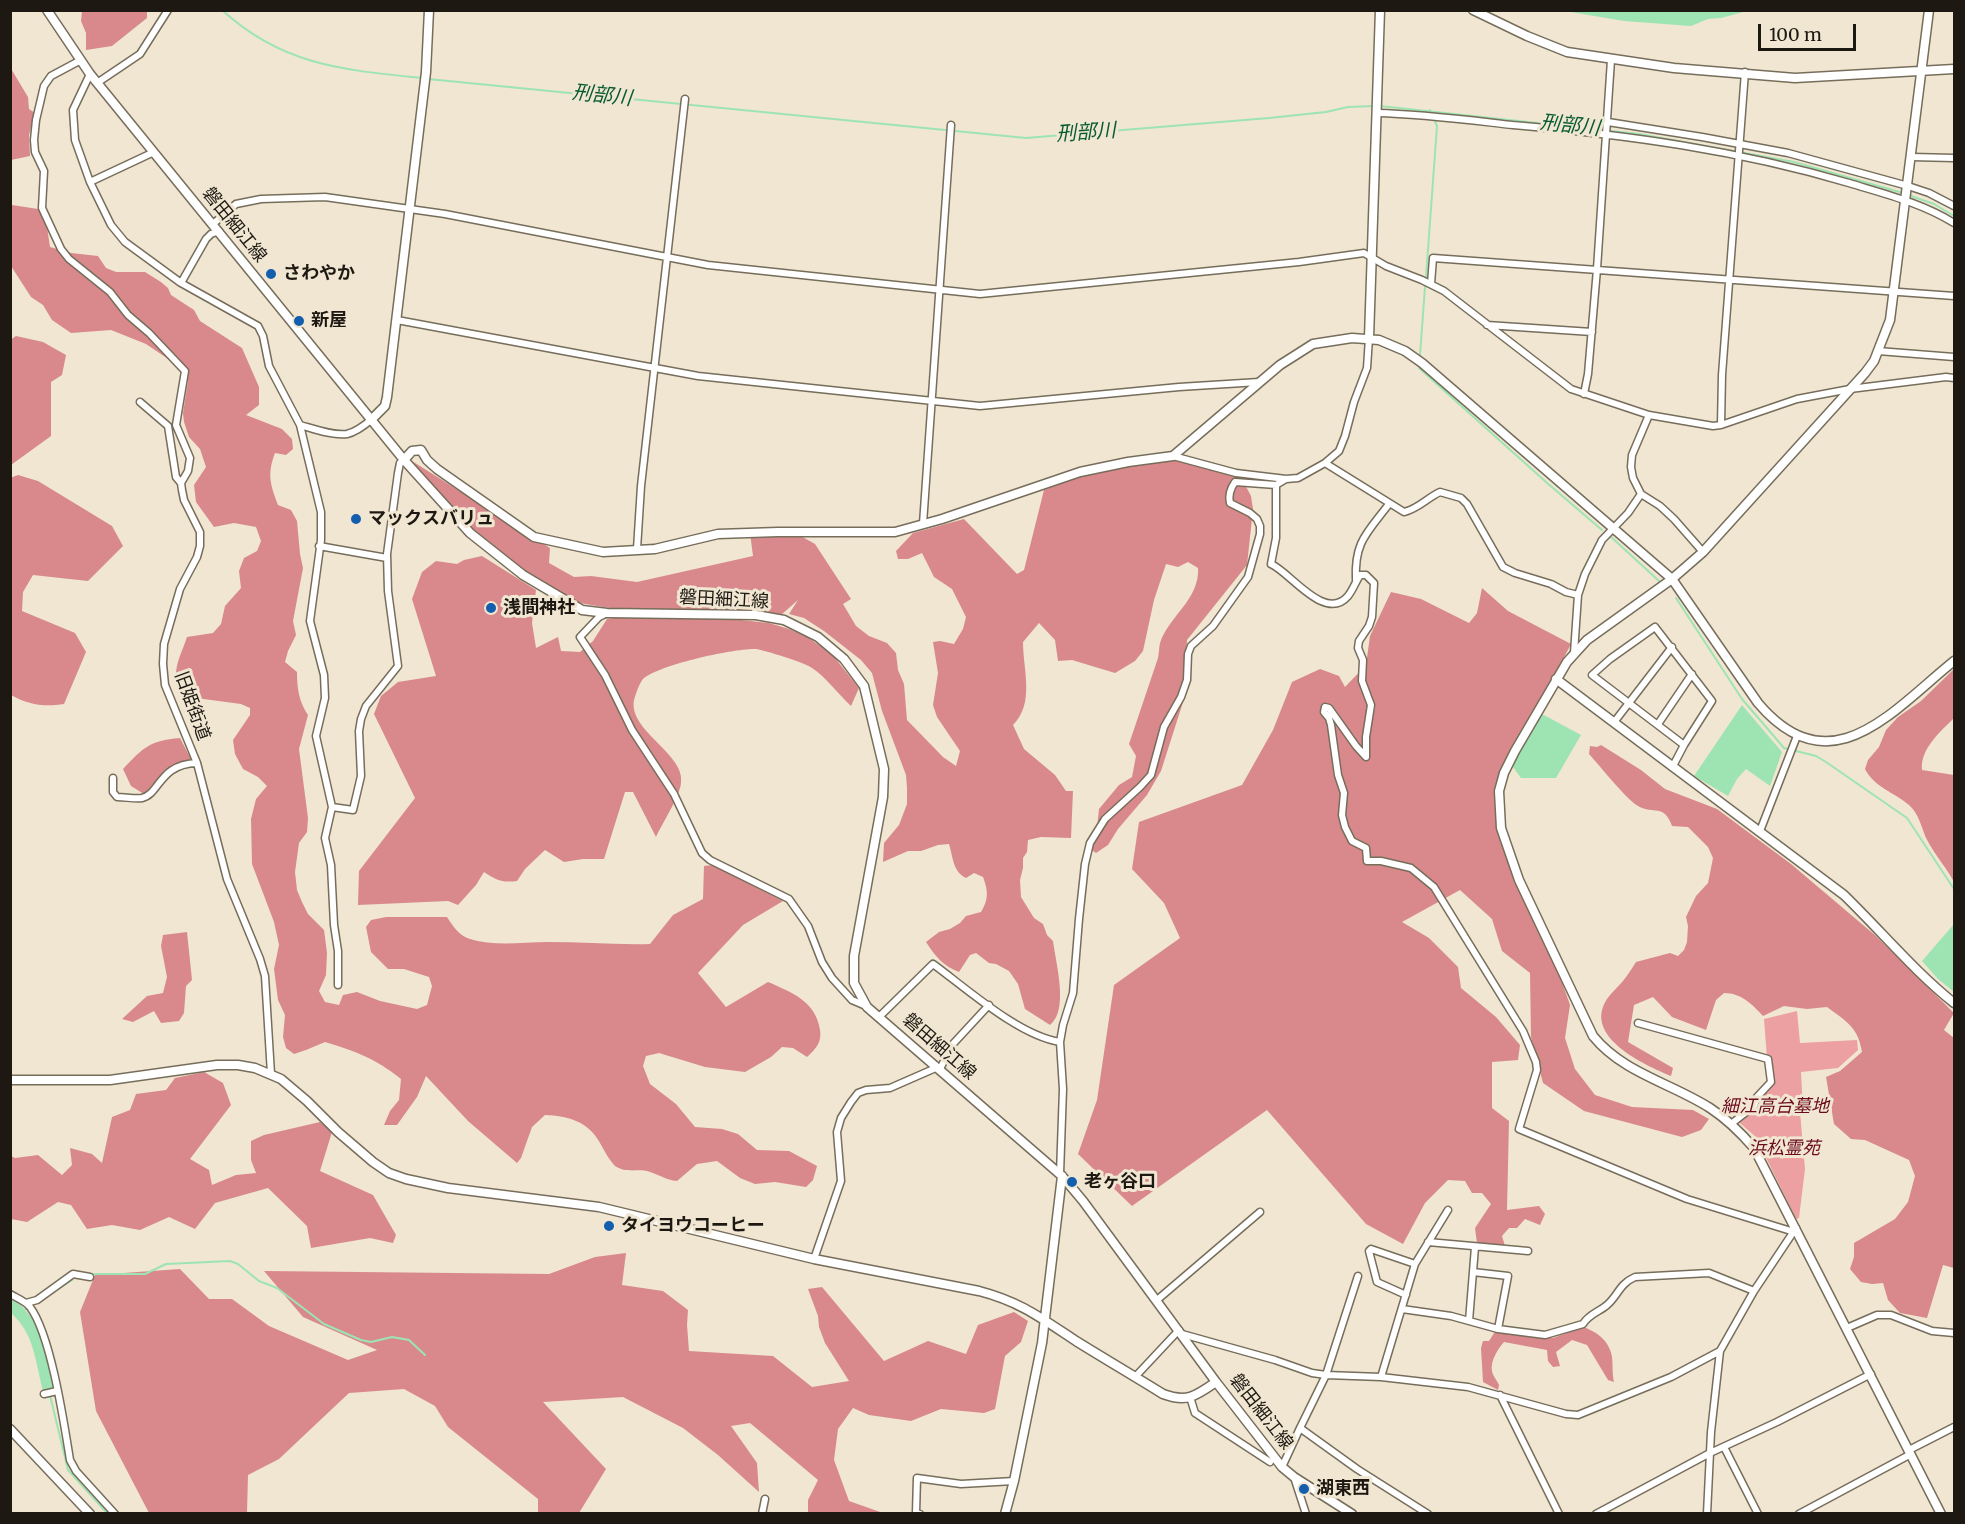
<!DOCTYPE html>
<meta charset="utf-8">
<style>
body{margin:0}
#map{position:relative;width:1965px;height:1524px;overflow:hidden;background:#f0e6d2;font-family:Merriweather,serif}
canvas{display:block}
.frame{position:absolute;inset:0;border:12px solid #1d1912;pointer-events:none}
.scale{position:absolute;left:1758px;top:24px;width:98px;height:27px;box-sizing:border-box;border:3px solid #1d1912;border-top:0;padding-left:8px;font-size:18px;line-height:21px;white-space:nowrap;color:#1d1912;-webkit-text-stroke:4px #f0e6d2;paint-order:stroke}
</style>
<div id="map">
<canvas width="1965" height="1524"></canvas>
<div class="frame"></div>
<div class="scale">100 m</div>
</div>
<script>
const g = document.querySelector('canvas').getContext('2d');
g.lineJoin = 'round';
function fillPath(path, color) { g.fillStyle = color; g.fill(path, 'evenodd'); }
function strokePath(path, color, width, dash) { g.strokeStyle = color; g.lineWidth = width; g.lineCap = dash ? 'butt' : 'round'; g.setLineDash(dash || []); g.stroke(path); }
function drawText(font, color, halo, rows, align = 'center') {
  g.font = font + ' Merriweather,"Noto Sans JP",serif'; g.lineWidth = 6; g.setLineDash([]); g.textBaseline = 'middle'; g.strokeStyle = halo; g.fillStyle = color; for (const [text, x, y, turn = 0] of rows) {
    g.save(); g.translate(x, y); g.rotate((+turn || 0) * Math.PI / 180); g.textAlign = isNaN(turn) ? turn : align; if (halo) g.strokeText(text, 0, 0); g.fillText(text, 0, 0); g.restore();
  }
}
fillPath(new Path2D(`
 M1797,1011L1800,1043L1857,1040L1858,1050L1838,1068L1801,1072L1803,1108L1800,1112L1805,1169L1799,1218L1796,1219L1756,1137L1734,1118L1753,1104L1769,1084L1764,1019Z`), '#eca0a2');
fillPath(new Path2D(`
 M82,11H147V18L112,46L86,50V33L81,21Z
 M10,67L28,97L29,109L35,113L29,135L30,156L11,160Z
 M10,203L12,205L38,209L47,227L50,247L71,253L98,256L106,268L116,272H145L161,282L168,288L171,295L194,310L200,321L242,348L259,387V405L246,415L282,429L292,439L293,449L286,455L275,453C267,474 270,484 278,505L291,510L297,521L300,554L303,568L293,621L296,635L288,651L285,662L297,672C297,688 299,702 308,715L299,749L308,818L307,832L299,843L295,872L297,890L302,902L308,914L324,930L327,953L326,975L319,991L325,1002L339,1005L343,995L357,992L380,1001L417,1009L427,1005L432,986L429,977L404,969H388L371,952L366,927L371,920L386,917H447C453,926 459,936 470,939C496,947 522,942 548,942C582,942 616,945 650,944L673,915L703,899L704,866L712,865L783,901L743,925L698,973L726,1007L768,982C791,992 816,1001 820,1030C822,1042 816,1049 807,1057L793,1048L782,1047L771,1057L745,1072L705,1067L659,1053L646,1056L643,1066L650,1084L676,1104L695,1127L722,1129L738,1134L757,1150L789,1151L817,1166L813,1180L806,1187L775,1182L755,1184L740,1178L717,1161L697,1164L677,1181C666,1180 658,1174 647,1171C635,1169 625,1173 615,1166C609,1160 604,1150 600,1143C588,1121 568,1116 545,1115L532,1127L521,1158L517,1163L468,1121L426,1076L417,1097L397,1125H384L390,1111L399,1100L401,1079C375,1058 357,1052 325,1042L306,1050L294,1054L286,1048L283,1037L285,1015L278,1000L274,969L279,945L274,922L252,864L251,819L256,799L267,786L258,777L243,769L235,754L233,740L250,715V708L241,704L196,698L178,692C172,668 180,658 187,637L213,633L221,624L225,606L241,588L239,571L244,558L257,551L261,541L256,527L234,523L214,527L196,502L194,485L206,467L200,449L189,437L184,422L183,413L188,381L183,369L146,344L111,330L71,333L52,320L43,305L31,297L11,266Z
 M16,336L43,342L66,355L62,375L51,382V436L11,465L10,340Z
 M1178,459L1242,479L1251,496L1253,509L1247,565L1187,640L1184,699L1161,771L1147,795L1118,829L1108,845L1096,853L1089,848L1097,828L1099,809L1119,785L1132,777L1136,756L1129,744L1158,658C1159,653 1159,648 1160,643C1169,616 1200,599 1198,568L1188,562L1178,567L1166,564L1154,600L1143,651L1135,661L1115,673L1072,660L1058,661L1055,640L1039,623L1023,642C1023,670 1035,703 1013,725L1024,749L1055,775L1066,791H1073L1071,838L1041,837L1028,840L1027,852L1023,858V868L1020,880L1021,897L1034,918L1043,924L1047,935L1053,941C1056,964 1069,1010 1050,1025L1025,1009L1018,984L1009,971L996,964L989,963L976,953L970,955L959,972C943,966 935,956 926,942L939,932L950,929L960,923L966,916L981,912C989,899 988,890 983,877L974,873L966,878C953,872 953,857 949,844L938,845L921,851H908L883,862L884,843L899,825L907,804V788L906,775L882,711L872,673L861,660L824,631L804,618L789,614L798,600L781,615L724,609H616L567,601L475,537L412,461L550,548L549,563L574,577L591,576L637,582L753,556L750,533L799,535L815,544L851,599L843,604L856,626L869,636L887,643L896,653L898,670L904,684L907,720L943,757L956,766L960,751L937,717L933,705L938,673L933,642L940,641L954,644L963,629L966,617L952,589L934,577L922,553L908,559H898L896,551L913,533L964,519L1017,574L1024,570L1044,490L1075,478L1130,466Z
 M18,475L38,481L112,526L123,546L88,581L33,575L23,592L22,611L75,633L86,652L64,704C44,707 29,705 11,695L10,478Z
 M482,556L536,590L532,623L536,648L558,637L561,651L580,652L593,641L607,619L627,616L731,619L769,623L789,629L807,637L831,653L859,688L851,706C839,695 825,676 812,668C806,663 764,650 756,649C735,648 658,665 643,679C639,684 636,693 634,700C628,731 686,754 681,783C680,796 662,824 656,837L633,792H625L604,859H583L564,862L545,850L525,869L517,881C502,883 496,880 484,872L476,885L458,905L448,901L358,905L359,871L415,798L374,714L381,696L398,682L436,676L412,599L422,572L436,561L457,564L464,560Z
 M1482,588L1508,611L1571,644L1515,751L1499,810L1513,863L1546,936L1570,1005L1565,1038L1575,1069L1595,1095L1632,1107L1693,1110L1709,1119L1701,1130L1682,1137L1584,1111L1543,1083L1531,1037L1530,973L1502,951L1492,919L1460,890L1402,922L1429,938L1458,967L1461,988L1496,1017L1520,1045L1518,1060L1492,1062V1108L1509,1121L1507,1210L1539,1206L1545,1214L1540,1225L1525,1219L1517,1228H1509L1502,1236L1505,1246L1477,1243L1475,1228L1491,1204L1482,1193H1472L1465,1181L1448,1180L1425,1203L1403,1244L1366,1224L1267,1110L1132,1206L1078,1154L1097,1100L1114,985L1180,938L1164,903L1132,869L1139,822L1242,785L1273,730L1292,682L1320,669L1339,676L1345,687L1366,665L1370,636L1391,592L1421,599L1469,623L1477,613Z
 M1954,669V718C1940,732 1920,749 1922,770L1954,775V882C1946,867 1934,854 1926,838C1921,826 1919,814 1909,805C1894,792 1875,788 1865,769L1868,760L1879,747L1886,730L1898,717L1921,701Z
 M180,738L191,759L165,771L144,794L131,786L123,769C144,747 149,741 180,738Z
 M1601,745L1641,770L1665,789L1717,809L1791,864L1876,936L1954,1013L1944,1030L1954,1038V1268L1943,1265L1927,1318L1900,1313L1888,1300L1883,1283L1872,1284L1861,1282L1850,1269L1854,1257V1243L1895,1219L1908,1202L1915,1176L1909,1160L1865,1140L1851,1139L1834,1124L1826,1077L1840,1071L1862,1052C1858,1027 1847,1022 1827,1007L1807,1009L1784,1006L1763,1016C1752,1004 1741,993 1724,993L1716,1000L1706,1030L1672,1017L1653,997L1634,1005L1628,1042L1673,1068L1671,1076C1645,1065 1582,1037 1607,999C1611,993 1618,987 1623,981C1628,975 1632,968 1636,962L1670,953L1678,956L1684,950L1687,942L1688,926L1686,917L1696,896L1708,883L1713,858L1708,847L1688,827L1672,826C1664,803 1654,815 1638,806C1627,800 1600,766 1589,754L1590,746L1597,747Z
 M187,932L192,980L186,986L184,1013L179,1021L161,1023L154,1011L133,1022L122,1019L147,996L163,993L167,977L161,946L163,935Z
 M204,1072L223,1083L231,1105L190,1159L209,1170L212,1185L236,1175L256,1173L251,1160V1141L264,1135L320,1122L332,1132L320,1171L373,1195L396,1235L393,1243L370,1238L311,1248L307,1226L268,1188L215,1203L195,1229L169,1217L140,1230L112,1225L87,1229L71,1205L58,1202L27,1222L11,1219V1156L15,1158L38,1155L62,1175L72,1165L70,1148L92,1154L102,1163L112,1117L130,1110L136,1094L166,1090L175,1078Z
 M626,1253L622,1285L663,1291L688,1310L687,1325L689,1351L773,1356L812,1387L849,1381L825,1343L819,1327L818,1316L808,1289L822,1287L884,1361L928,1341L966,1354L978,1325L1014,1312L1028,1321L1021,1342L1005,1356L995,1409L984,1413L941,1409L911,1421L869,1415L853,1408L838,1429L834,1460L849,1501L883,1513H808V1500L818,1480L750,1423L731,1426L757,1463L759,1492L718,1455L683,1428L623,1397L543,1402L606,1469L579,1513H538V1499L448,1427L435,1406L404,1389L349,1393L279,1459L248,1475L247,1513H149L96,1411L80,1312L95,1275L180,1269L209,1299H232L269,1326L348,1360L377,1350L303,1317L264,1271L549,1274L595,1257Z
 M1583,1327C1596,1331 1610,1341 1612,1357C1613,1366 1612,1373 1614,1382L1608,1380L1587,1345L1572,1340L1556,1352L1560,1366L1553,1367L1548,1361L1547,1350L1504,1342C1498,1349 1490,1361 1492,1371C1492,1374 1497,1381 1499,1385L1498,1390L1483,1382L1481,1348L1483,1341H1489L1496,1330L1553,1338Z`), '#d9898b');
fillPath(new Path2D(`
 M1565,11H1747L1721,18L1708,19L1691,26L1624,21Z
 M1742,705L1782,752L1770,786L1746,769L1737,779L1728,796L1694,776Z
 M1542,714L1581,735L1556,778H1521L1513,767L1518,755Z
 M1954,924V992L1938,979L1922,961Z`), '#9ee4b2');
strokePath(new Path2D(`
 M222,10C283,66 345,70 422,78
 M428,79L1026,138L1269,118L1326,112L1348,107L1374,106
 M1380,106L1639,134L1794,162L1903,193
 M1908,195L1934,204L1954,216
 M1426,277L1437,126L1430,110
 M1420,355L1425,287
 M1419,368L1546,482L1602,530
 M1609,535L1659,581
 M1676,598L1742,699L1784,748L1816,756L1826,762L1907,818L1954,889
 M86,1274H145L166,1264L230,1261L238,1264L259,1281L277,1288L324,1324L361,1340L371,1342L392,1337L409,1340L425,1355
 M52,1293L72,1280
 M21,1312L37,1302
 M48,1387L68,1470L108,1514`), '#9ee4b2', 2);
strokePath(new Path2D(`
 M10,1304C39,1327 40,1353 48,1387`), '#9ee4b2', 12);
const street = new Path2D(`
 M81,60L51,76L44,86L36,120L34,140L35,152L44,171L42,208L61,249L69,259L110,292L128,315L149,333L185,371L176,425L190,458L188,471L181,483L182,490L184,500L200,532V546L197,557L180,589L164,644L163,664L165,685L197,763L227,879L260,959L265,976L271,1074
 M90,74L73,110L75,140L90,182L111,225L125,242L181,283L258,326L263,336L269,366L300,425C314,429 333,436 347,434C356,432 365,425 372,419
 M97,83L140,54L168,10
 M1377,113C1422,114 1468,120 1513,125C1628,135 1737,150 1849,183C1885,194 1922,203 1954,223
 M1608,122L1702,137L1788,153L1908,186L1929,193L1954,206
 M1911,157L1954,158
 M90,182L154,152
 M213,224L236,204L261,199L325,197L445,214L708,265L980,294L1299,262L1364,253L1386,266L1422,280L1444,291L1571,389L1649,415L1632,455L1631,467L1633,478L1641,494L1660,506L1674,519L1703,552
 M181,283L206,239L211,234L219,231
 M1431,284L1433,258L1954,296
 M397,320L698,376L980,406L1179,387L1259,382
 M1487,325L1592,332
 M1878,351L1954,357
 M1584,394L1588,374L1597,269L1611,60
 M140,402L168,426L176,477L181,483
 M1649,415L1713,426L1721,425L1797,399L1850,389L1946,377L1954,378
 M300,425L321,512V540L310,621L324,675L325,698L316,736L332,807L325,838L331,865L334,925L338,951V985
 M1721,425L1722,375L1745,72
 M1173,456L1236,473L1286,479L1298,478L1325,463L1339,451L1345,436L1354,402L1367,368L1369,338
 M1325,463L1404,512C1418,509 1427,498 1440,492L1461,498L1467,504L1503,567L1515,573L1551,584L1566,592L1578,595
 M1286,479L1276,485V538L1271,564C1290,572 1325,623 1348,596C1353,590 1356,581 1360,575H1366L1374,583L1372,617L1369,626L1359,641L1358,648L1363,660L1362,681L1371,705L1366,737V757L1356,746L1329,708L1325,707L1324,712L1329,718L1331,725L1338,775L1344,793L1342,815L1345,827L1352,841L1366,848L1367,861H1381L1411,868L1434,887L1523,1031L1536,1062L1537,1070L1519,1129L1687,1199L1791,1231L1796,1228
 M923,524L951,125
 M319,546L387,558
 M637,549L641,486L685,99
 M1356,580C1354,542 1367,533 1389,504
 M605,614L599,617L580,637L605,675L632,730L674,794L702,853L710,860L789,899L808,926L822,962L832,978L852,1000L866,1006
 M1574,653L1578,595L1585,574L1602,540L1628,513L1641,494
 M1615,721L1672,647
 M1658,724L1692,674
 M1673,766L1684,745L1712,701L1655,627L1610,659L1592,675L1684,745
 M113,778V792L117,797C125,797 135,799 142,798C160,794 159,764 197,763
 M332,807L353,810L361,776L359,731L361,719L366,706L398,666L388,591L387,554L398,473L400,463L404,460
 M1760,831L1797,736
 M879,1017L933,964C966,988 1019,1036 1060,1042
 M1638,1023L1768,1059L1771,1082L1757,1097L1754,1106L1731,1124
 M940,1069L952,1045L989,1005
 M1060,1174L1063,1089L1060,1042L1063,1025L1073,993L1079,919L1085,864L1090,843L1105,819L1140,787L1151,775L1164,727L1181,697L1187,680L1188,654L1191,646L1213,626L1248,577L1260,534V526L1257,519L1250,513L1230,503C1228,495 1230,489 1235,482L1276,485
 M1428,1242L1528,1251
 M814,1259L841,1181L837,1132L841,1118L851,1102L858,1093L866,1090L890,1088L938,1067
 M1473,1272L1508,1276L1498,1329
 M1358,1276L1326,1375L1381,1377L1468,1387L1566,1414L1578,1415L1671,1377L1720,1351L1754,1291L1796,1228
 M10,1294C17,1298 25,1301 30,1307C51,1335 64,1423 70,1460L76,1471L115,1514
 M1406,1295L1377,1282L1369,1251L1371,1249L1415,1264
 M1157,1300L1260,1212
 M26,1303L37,1300L73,1274L90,1277
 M1402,1309L1451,1316L1498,1329L1545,1335L1583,1324C1589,1314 1599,1312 1607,1305C1618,1296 1619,1284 1635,1277L1709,1273L1754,1291
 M1469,1321L1475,1247
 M1847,1328L1877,1315H1891L1932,1331L1954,1333
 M1182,1334L1275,1360L1312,1373L1326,1375L1300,1428
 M1135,1377L1179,1330
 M1381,1377L1415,1264L1448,1210
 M44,1394L57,1391
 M1500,1395L1559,1514
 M1190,1397L1195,1413L1270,1462
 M1724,1447L1758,1514
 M1909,1450L1954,1427
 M1282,1467L1300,1428L1357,1469L1428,1514
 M1294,1477L1306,1514
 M762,1514L765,1499
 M920,1514L916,1513L917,1478L961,1484L1014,1481
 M1596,1514L1710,1453L1777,1422L1871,1374
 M1707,1514L1711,1432L1720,1351
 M1799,1514L1911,1454`);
const secondary = new Path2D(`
 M47,10L90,74L404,460L470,533L523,575L582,610L607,613L756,615L784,620L818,637L844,659L864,686L884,769L883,797L854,956V983L867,1007L1062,1176L1083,1201L1216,1382L1282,1467L1294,1477L1352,1514
 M1473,10L1527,36L1567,52L1674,68L1795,78L1954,69
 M1929,10L1890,320L1874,361L1865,373L1703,552L1672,579L1587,640L1567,662L1515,751L1504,773L1499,791L1501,828L1519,880L1593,1036C1623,1073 1671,1083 1710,1108C1727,1119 1741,1133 1754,1148L1941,1514
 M1369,338L1380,10
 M372,419L385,406L387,397L426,72L429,10
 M404,460L412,451L421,450L427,460L437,469L534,537L603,552L655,549L718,534L778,532H895L942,519L1080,472L1128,462L1173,456L1280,365L1313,344L1352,338L1379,340L1405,351L1422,363L1672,579L1758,703C1831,789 1893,710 1954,661
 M1556,679L1844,895C1881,931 1914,971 1954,1003
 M10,1080H110L217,1065H238L255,1068L281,1079L307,1101L338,1132L373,1162L389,1173L406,1179L448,1188L599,1207L814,1259L979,1291C1021,1302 1041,1318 1076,1341C1105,1359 1134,1376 1163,1394C1187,1403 1196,1396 1216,1382
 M10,1429L90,1514
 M1005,1514L1014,1481L1042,1343L1062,1176`);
strokePath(street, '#766d5b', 9);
strokePath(secondary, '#766d5b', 11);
strokePath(street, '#fff', 6);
strokePath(secondary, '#fff', 8);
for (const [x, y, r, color] of [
 [271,274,6,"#135ead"],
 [299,321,6,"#135ead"],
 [356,519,6,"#135ead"],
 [491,608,6,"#135ead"],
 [1072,1182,6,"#135ead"],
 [609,1226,6,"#135ead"],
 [1304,1489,6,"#135ead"]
]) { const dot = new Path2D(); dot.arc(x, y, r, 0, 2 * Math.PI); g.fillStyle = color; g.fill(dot); strokePath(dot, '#f0e6d2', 2); }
drawText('18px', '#1d1912', '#f0e6d2', [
 ["磐田細江線",234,225,51],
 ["磐田細江線",724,600,3],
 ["旧姫街道",192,706,70],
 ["磐田細江線",939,1047,41],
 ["磐田細江線",1261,1412,52]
]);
drawText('bold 18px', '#1d1912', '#f0e6d2', [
 ["さわやか",283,274],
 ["新屋",311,321],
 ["マックスバリュ",368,519],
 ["浅間神社",503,608],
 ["老ヶ谷口",1084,1182],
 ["タイヨウコーヒー",621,1226],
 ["湖東西",1316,1489]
], 'left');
drawText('italic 18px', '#6c0b1e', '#f0e6d2', [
 ["細江高台墓地",1775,1107],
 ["浜松霊苑",1784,1149]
]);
drawText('italic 20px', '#085b30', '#f0e6d2', [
 ["刑部川",602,96,6],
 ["刑部川",1570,126,6],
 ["刑部川",1086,133,-4]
]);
</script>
